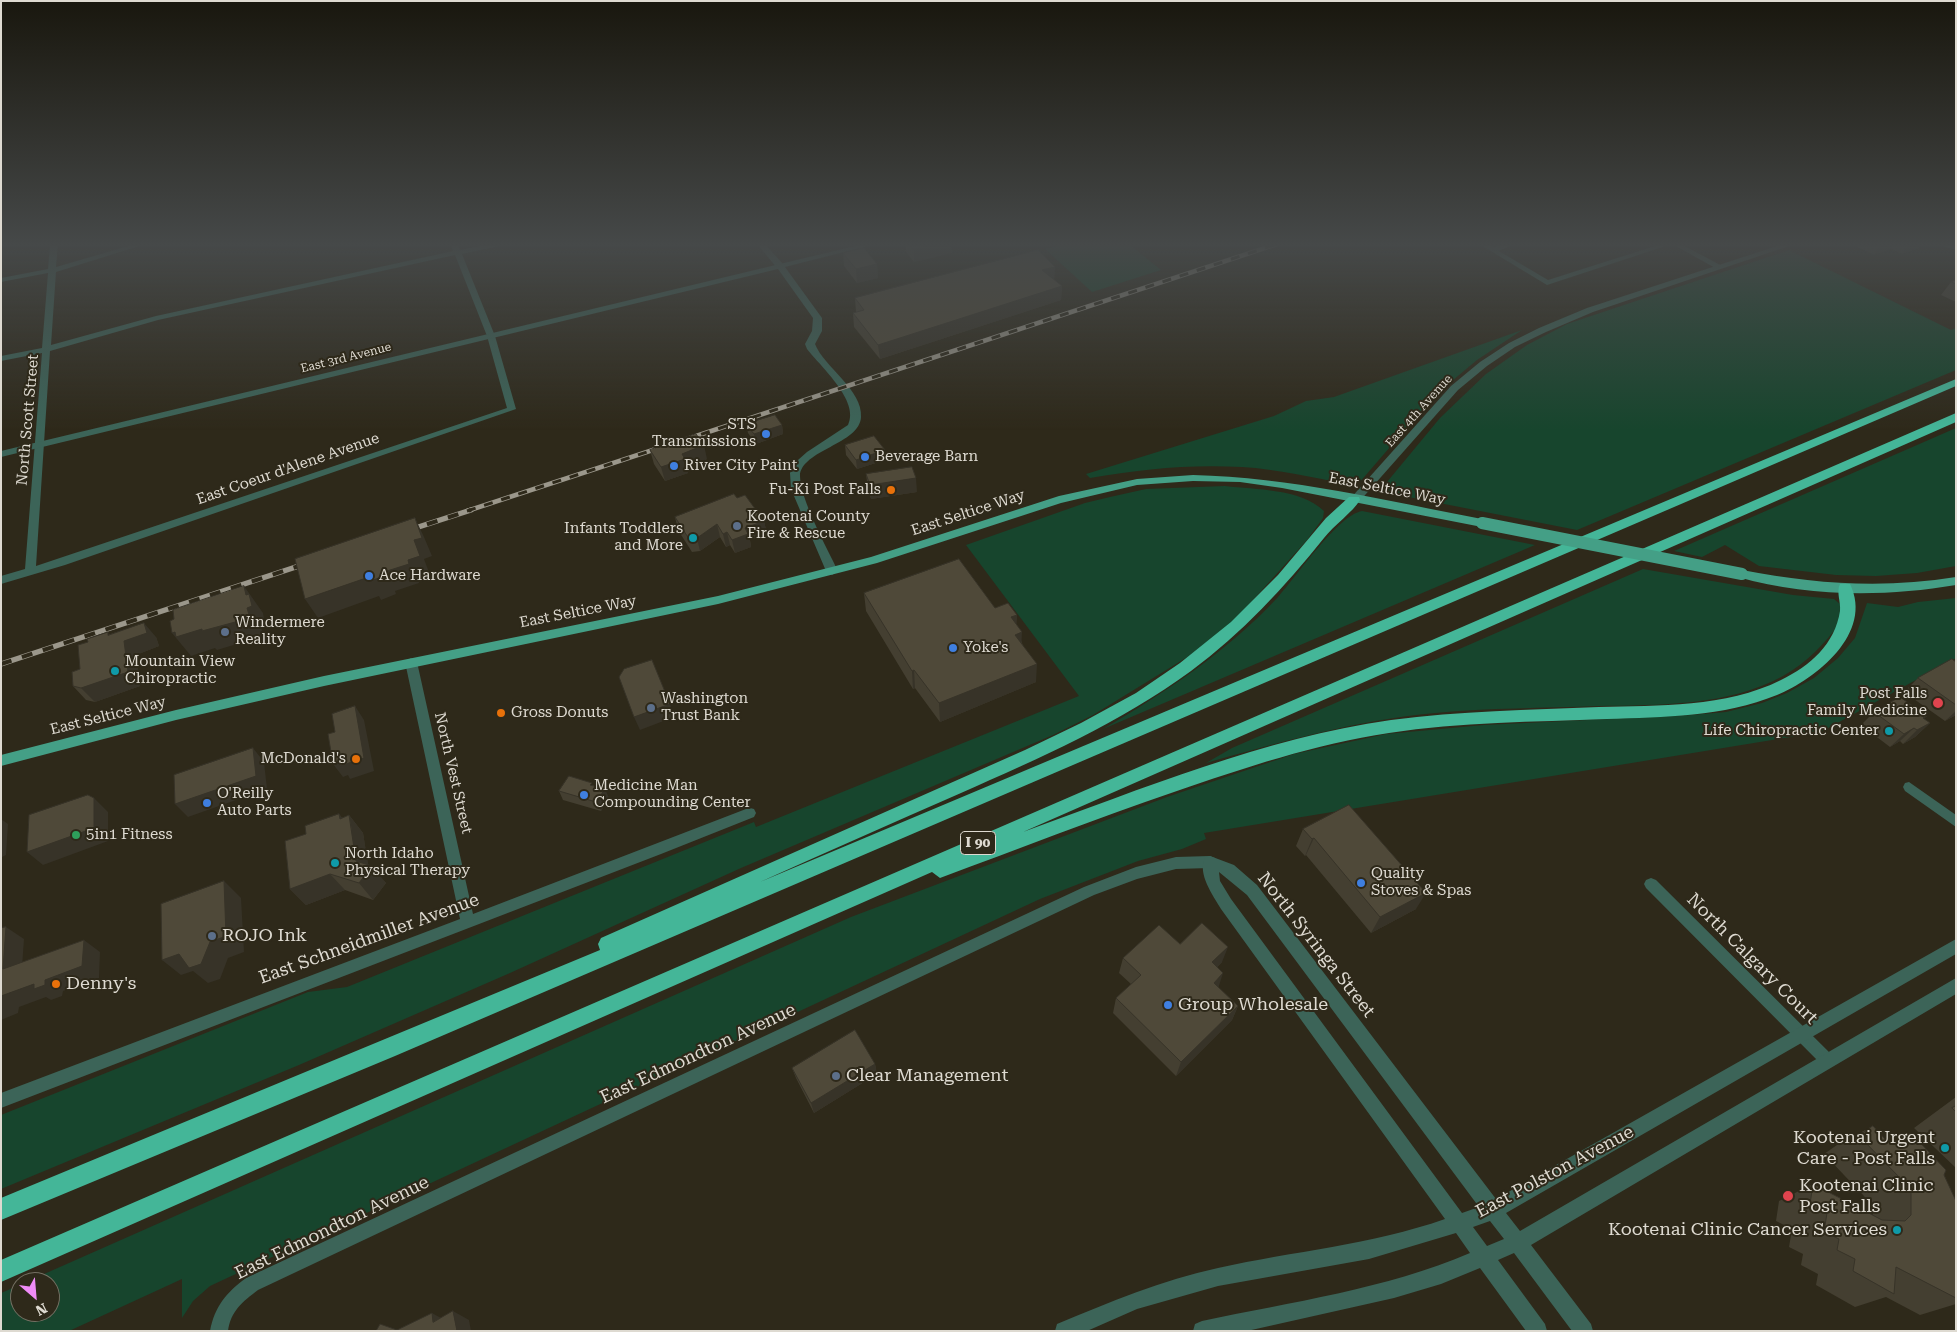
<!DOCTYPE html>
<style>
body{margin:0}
#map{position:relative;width:1957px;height:1332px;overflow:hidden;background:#2e291a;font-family:"Roboto Serif",serif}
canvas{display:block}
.frame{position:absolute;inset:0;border:2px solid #dedad1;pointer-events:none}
.north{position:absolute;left:10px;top:1272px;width:50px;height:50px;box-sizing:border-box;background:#2e291a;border:1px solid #747063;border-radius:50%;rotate:153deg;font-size:14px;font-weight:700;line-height:20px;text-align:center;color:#dedad1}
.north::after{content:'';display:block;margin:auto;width:18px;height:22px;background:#ef8bf7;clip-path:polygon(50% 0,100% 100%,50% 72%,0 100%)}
</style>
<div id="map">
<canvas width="1957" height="1332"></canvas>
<div class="frame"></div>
<div class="north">N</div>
</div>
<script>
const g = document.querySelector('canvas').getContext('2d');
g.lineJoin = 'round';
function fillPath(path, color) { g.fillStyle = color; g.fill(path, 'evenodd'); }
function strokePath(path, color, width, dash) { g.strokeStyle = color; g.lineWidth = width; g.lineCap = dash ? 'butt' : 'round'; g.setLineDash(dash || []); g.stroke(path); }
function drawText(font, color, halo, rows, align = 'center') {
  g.font = font + ' "Roboto Serif",serif'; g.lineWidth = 4; g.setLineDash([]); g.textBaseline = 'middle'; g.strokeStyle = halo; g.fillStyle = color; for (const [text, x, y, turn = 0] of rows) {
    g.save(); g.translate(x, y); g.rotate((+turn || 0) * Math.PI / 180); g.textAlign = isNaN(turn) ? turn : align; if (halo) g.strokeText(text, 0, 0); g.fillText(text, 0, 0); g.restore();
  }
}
fillPath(new Path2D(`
 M1065,244H1129L1161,270L1092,292L1045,249Z
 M1789,250L1951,330L1956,328V370L1577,530L1383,492L1382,488L1440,418L1486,374L1527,345L1567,324Z
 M1522,330L1477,360L1434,396L1359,483L1348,484C1313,478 1278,469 1242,467C1191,464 1141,469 1090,478L1086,474L1274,416L1306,401L1334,397Z
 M1956,428V566L1917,573L1876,576L1836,575L1759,566L1725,545L1702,557L1674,551Z
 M1225,486C1256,490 1300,488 1324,511L1323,518L1307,540L1235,620L1189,656L1093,715L1053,735L741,868L510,973L299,1065L1,1189V1115L308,992L347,987L754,822L756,827L1079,696L966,545L1085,503L1110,497L1146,489Z
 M1362,511L1535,545L1103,729C1166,692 1228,651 1278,597C1297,576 1338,515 1362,511Z
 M1643,569L1793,595L1834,599L1841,605V622C1824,644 1808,662 1783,676C1729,706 1659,705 1598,706C1544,708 1489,708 1435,713C1357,720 1281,742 1206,763L1232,748Z
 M1956,598V658L1821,732L1204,833L1206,839L1182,849L1138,861L1040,899L210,1286L193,1301L182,1318V1279L69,1331H1V1293L20,1285V1312H50V1282H26L851,917L1167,797L1294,754L1386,734L1484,725L1691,715L1726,712L1762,703L1787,693L1814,678L1838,658L1855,638L1867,603L1898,607L1918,602Z`), '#17452d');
fillPath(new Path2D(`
 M50,244H58L56,267L135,244H146L56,272L51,345L156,316L453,251L450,244H458L460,250L488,244H501L500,246L462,254L495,336L516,409L65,565L1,584V576L25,569L42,353L1,361V356L42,348L48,273L1,282V278L48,269ZM455,255L487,336L507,408L36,566L50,351L158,320Z
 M757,244H765L783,264V268H777Z
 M1479,244H1488L1494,247L1504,244H1514L1499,251L1548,280L1661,244H1672L1547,285Z
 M1672,244H1681L1724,267L1717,269Z
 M411,658L417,662L473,914L746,809L750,808L754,809L756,813L754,817L661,854L1,1108V1093L460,919L405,662Z
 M1909,782L1956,815V827L1905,791L1903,787L1905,783Z
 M1210,856L1215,858L1217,862L1215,866L1210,868L1176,869L1137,879L1094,895L258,1290C242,1302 231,1311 228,1331H210C215,1306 226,1293 246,1278L1084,887L1136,867L1176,857Z
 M1651,878L1656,880L1832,1055L1834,1060L1832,1065L1827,1067L1822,1065L1646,888L1644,884L1646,880Z`), '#3c6458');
fillPath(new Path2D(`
 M863,244H876L785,267L822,318V331L815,344C824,367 863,390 861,417C860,444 801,450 800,476C800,499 827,548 838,571L832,575L826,571L791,489L790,473L798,460L807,452L848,425C860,401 821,367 807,349L805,344L812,331L813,318L778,269L1,457V451Z
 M1783,244H1795L1593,312L1546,332L1515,347L1487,366L1458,390L1358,503L1354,504L1349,500L1451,386L1480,362L1509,343L1539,328L1587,308Z
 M1941,244L1956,245V250L1942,246Z
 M1210,856L1234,865L1257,885L1496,1199L1956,939V954L1506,1213L1520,1231L1956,978V994L1531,1245L1591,1324L1593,1331H1572L1514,1253L1498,1260L1545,1324L1547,1331H1526L1480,1268L1441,1284L1394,1298L1247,1331H1193L1195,1324L1202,1321C1291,1302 1386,1289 1470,1253L1456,1233L1369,1259L1218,1286L1137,1309L1087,1331H1055L1057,1324C1110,1302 1162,1280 1218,1268C1294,1251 1371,1245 1445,1219L1221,909C1213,895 1197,874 1205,858ZM1219,872L1247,895L1479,1207L1462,1213L1231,899L1220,881ZM1490,1221L1504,1239L1487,1246L1473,1227Z`), '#3c6458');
fillPath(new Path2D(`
 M1193,475C1290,477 1387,501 1482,519L1488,523L1482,527L1282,488L1240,482L1193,481L1137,485L1061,503L877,563L718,604L324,686L176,720L1,766V755L176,710L324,676L718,596L871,557L1059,496L1137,479Z
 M1742,570C1814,584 1883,589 1956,577V585C1885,597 1807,597 1738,577L1736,574L1738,571Z`), '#449f86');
fillPath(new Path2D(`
 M1956,379V386L395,1056L1,1220V1198L600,950L598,944L601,938L1025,750L1081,723L1136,693L1180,663L1231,622L1278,575L1326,518L1349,497H1359L1360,500C1353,512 1334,525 1324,538C1284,588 1242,633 1191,671C1120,723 1040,758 961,793C894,822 827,852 760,882Z
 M1956,413V422L1023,832C1142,789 1264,738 1391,720C1460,711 1529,710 1599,707C1659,705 1725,708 1781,680C1810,666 1835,644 1840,611C1841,602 1836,592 1840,584H1850C1874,633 1816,679 1777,695C1723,717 1664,717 1607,719C1534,722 1461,722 1389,733C1315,744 1244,768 1174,792C1095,819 1018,849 940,878L932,872L1,1282V1260Z`), '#44b698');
const railFar1 = new Path2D(`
 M684,440L1277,244
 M467,511L662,447`);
const rail = new Path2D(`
 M406,531L471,510
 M1,664L311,562`);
strokePath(railFar1, '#9b978b', 4.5);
strokePath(rail, '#9b978b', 5.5);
strokePath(railFar1, '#2e291a', 3, [9]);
strokePath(rail, '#2e291a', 4, [11]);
strokePath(new Path2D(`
 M1482,523L1742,574`), '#449f86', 12);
fillPath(new Path2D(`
 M905,244H951L952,253L914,262L906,252Z
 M1851,244H1922L1919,248L1902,254L1891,249L1874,255Z
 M843,253L877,264L878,278L857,283L844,266Z
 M1055,267L1054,280L1062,286L1061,300L880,359L854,327L853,313L856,312L855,298Z
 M1956,280V302L1941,295L1951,282Z
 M746,424L782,425L783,434L756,444L748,433Z
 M845,445L885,460L857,469L846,455Z
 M650,450L707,459L687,468L688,473L665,481L654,464Z
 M866,474L917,492L871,499L868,488Z
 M737,498L764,521L767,534L750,540L751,547L735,553L730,545L726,547L720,537L700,551L692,552L678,530L675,517Z
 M864,593L995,608L1017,615L1016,624L1022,643L1036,682L940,722L915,688L913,689L866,611Z
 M110,635L156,637L159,646L136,655L140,686L95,702L86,700L73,686L80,669Z
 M1956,662V715L1945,721L1904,692L1918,678Z
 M1874,712L1924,719L1930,723L1915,737L1903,744L1900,741L1890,747L1861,725Z
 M593,785L609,798L601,811L563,800L559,791Z
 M339,814L342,818L349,815L363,833L368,865L386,883L373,900L345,890L306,905L290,889L306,834Z
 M1303,829L1416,909L1371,933L1306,855L1305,856L1296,846Z
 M1180,944L1222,962L1217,967L1218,987L1238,1006L1232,1020L1176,1076L1113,1013L1116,998L1131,984L1119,973L1123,958Z
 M875,1064L877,1074L814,1113L796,1078L792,1068Z
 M1956,1097V1168L1914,1128Z
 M1873,1126L1885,1139L1893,1142L1911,1133L1944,1175L1956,1201V1304L1920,1315L1886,1297L1855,1307L1816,1285L1818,1274L1801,1265L1803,1254L1789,1247L1792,1229L1776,1221L1779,1201L1813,1184L1873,1215V1209L1864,1196L1824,1154L1837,1145Z`), '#443f31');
fillPath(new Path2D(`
 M936,244H951L952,253L914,262V249Z
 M1881,244H1894L1891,249L1874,255Z
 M1909,244H1922L1919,248L1902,254Z
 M877,264L878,278L857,283L856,269Z
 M1055,267L1054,281L1042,270Z
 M1062,286L1061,300L880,359L878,345Z
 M782,425L783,434L756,444L754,434Z
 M704,445L707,459L687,468L688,473L665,481L661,467L682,454Z
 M885,450V460L857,469L856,460Z
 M916,478L917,492L871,499L870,485Z
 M415,518L424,537L432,556L424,559L430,575L418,579L419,583L395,591L396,594L381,600L379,596L318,618L305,599L384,572L408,560L414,540Z
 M764,521L767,534L750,540L751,547L735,553L732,540L745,528Z
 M717,524L720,537L700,551L697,538Z
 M727,532L730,545L726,547L723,534Z
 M244,586L263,613L265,625L261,626L263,636L217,650L215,648L191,656L172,633L247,608Z
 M1017,615L1016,633L1011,617Z
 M144,623L156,637L159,646L136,655L140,686L95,702L81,688L124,641Z
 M1022,632L1021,651L1015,635Z
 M1037,664L1036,682L940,722L939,703Z
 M914,670L915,688L913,689L912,671Z
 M670,704L674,717L640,730L634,717Z
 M355,706L364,720L374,771L350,779L348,775L343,777L333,764Z
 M1956,711V715L1945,721Z
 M1927,716L1900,741L1890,747L1904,734L1923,718Z
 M1930,723L1915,737L1903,744L1917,730Z
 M253,748L264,762L267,789L188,817L175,804Z
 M605,789L609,798L601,811L596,802Z
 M94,798L108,812V841L43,865L27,852Z
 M339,814L352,830L349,815L363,833L369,870L372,866L386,883L373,900L359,883L356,861L340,819Z
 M1,819L8,824L6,855L2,857L1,863Z
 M1314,838L1306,855L1305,856L1312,839Z
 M330,874L345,890L306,905L290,889Z
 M224,881L241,898L244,952L228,958L220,979L208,983L193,971L181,975L162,960Z
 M1426,893L1416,909L1371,933L1380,917Z
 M6,927L24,939L21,981L3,969Z
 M84,940L100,952L99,978L63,991L62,996L51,1000L46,997L19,1007L18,1013L1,1020V996L45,980Z
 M1228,947L1222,962L1206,978L1212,962Z
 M1223,973L1218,989L1214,983Z
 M1238,1006L1232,1020L1176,1076L1181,1062Z
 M875,1064L877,1074L814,1113L811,1103Z
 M453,1311L469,1320L471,1331H457Z
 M432,1313L448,1322H433Z`), '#373328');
const building = new Path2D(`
 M909,244H936L914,249Z
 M864,248L877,264L856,269L843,253Z
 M1038,250L1055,267L1042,270L1062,286L878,345L853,313L864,310L855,298Z
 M1956,280V284L1951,282Z
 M775,415L782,425L754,434L746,424Z
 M696,434L704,445L682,454L685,459L661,467L650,450Z
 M874,436L885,450L856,460L845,445Z
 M912,467L916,478L870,485L866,474Z
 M734,494L737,498L745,495L764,521L745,528L748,534L732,540L727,532L723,534L717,524L697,538L689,539L675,517Z
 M415,518L422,538L414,540L420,556L408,560L409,564L384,572L385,576L370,581L369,577L305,599L295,559Z
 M959,559L995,608L1008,603L1017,615L1011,617L1022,632L1015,635L1037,664L939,703L914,670L912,671L864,593Z
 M244,586L246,595L249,594L252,606L247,608L250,618L202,631V629L176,637L175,632L172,633L170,621L174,619L173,610Z
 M144,623L147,633L124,641L128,672L81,688L73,686L72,672L80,669L78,645L88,642L87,639L108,632V635Z
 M1952,659L1956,662V705L1918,678Z
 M652,660L670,704L634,717L619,677L624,669Z
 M1900,697L1927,716L1923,718L1930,723L1917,730L1914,728L1904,734L1874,712Z
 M355,706L364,758L340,766V761L333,764L328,734L335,732L332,714Z
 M253,748L256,776L175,804L174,775Z
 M569,776L592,783L590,785L605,789L596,802L559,791Z
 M88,795L94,798V828L27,852L29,815Z
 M1349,805L1426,893L1380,917L1314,838L1312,839L1303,829Z
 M339,814L340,819L349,815L356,861L372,866L359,883L330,874L290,889L285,841L306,834L305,826Z
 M224,881L226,936L210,942L201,964L189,968L179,954L162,960L161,904Z
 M1202,923L1228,947L1212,962L1223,973L1214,983L1238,1006L1181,1062L1116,998L1141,975L1123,958L1159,925L1180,944Z
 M6,927L3,969L84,940L82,966L45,980V985L34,989V984L1,996V928Z
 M855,1030L875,1064L811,1103L792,1068Z
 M1956,1106V1112L1952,1108Z
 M1873,1126L1885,1139L1895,1143L1911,1133L1946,1170L1944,1175L1956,1201V1298L1896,1267L1894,1294L1853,1271L1855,1259L1837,1250L1839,1239L1824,1232L1827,1213L1810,1204L1813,1184L1882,1220L1905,1221L1911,1215V1192L1901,1179L1859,1136Z
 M453,1311L457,1331H376L380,1324L397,1330L432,1313L433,1322Z`);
fillPath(building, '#4f4939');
strokePath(building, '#373328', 1);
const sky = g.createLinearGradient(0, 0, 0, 430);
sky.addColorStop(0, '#19170e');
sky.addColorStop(0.57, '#464949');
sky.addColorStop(1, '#46494900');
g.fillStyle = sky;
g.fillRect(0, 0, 1957, 430);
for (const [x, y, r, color] of [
 [766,434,5,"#3f7fe0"],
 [865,457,5,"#3f7fe0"],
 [674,466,5,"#3f7fe0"],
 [891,490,5,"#e8710a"],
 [737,526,5,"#5c6f8a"],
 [693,538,5,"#0f9aa8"],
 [369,576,5,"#3f7fe0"],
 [225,632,5,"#5c6f8a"],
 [953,648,5,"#3f7fe0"],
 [115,671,5,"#0f9aa8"],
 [1938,703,6,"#e0444e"],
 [651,708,5,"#5c6f8a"],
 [501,713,5,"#e8710a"],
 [1889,731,5,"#0f9aa8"],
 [356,759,5,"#e8710a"],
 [584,795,5,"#3f7fe0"],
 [207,803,5,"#3f7fe0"],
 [76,835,5,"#2e9e5b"],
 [335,863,5,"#0f9aa8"],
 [1361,883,5,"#3f7fe0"],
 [212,936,5,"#5c6f8a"],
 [56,984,5,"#e8710a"],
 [1168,1005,5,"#3f7fe0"],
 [836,1076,5,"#5c6f8a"],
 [1945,1148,5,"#0f9aa8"],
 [1788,1196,6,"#e0444e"],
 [1897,1230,5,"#0f9aa8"]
]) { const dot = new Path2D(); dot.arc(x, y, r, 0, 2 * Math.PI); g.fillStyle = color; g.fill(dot); strokePath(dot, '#2e291a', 2); }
drawText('12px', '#dedad1', '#2e291a', [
 ["East 3rd Avenue",346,358,-14],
 ["East 4th Avenue",1419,411,-48]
]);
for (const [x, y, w] of [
 [978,843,35]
]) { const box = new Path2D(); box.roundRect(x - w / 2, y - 11.5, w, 23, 4); g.fillStyle = '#2e291a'; g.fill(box); strokePath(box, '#dedad1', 1); }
drawText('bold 14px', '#dedad1', null, [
 ["I 90",978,843]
]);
drawText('15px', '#dedad1', '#2e291a', [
 ["North Scott Street",28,420,-85],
 ["East Coeur d'Alene Avenue",288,469,-19],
 ["East Seltice Way",1387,489,11],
 ["East Seltice Way",968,513,-18],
 ["East Seltice Way",578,612,-11],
 ["East Seltice Way",108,716,-14],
 ["North Vest Street",453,773,77]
]);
drawText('15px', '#dedad1', '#2e291a', [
 ["STS",756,425,"right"],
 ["Transmissions",756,442,"right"],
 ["Beverage Barn",875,457],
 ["River City Paint",684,466],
 ["Fu-Ki Post Falls",881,490,"right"],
 ["Kootenai County",747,517],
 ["Fire & Rescue",747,534],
 ["Infants Toddlers",683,529,"right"],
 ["and More",683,546,"right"],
 ["Ace Hardware",379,576],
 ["Windermere",235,623],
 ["Reality",235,640],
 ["Yoke's",963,648],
 ["Mountain View",125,662],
 ["Chiropractic",125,679],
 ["Post Falls",1927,694,"right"],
 ["Family Medicine",1927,711,"right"],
 ["Washington",661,699],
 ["Trust Bank",661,716],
 ["Gross Donuts",511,713],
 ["Life Chiropractic Center",1879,731,"right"],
 ["McDonald's",346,759,"right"],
 ["Medicine Man",594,786],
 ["Compounding Center",594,803],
 ["O'Reilly",217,794],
 ["Auto Parts",217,811],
 ["5in1 Fitness",86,835],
 ["North Idaho",345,854],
 ["Physical Therapy",345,871],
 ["Quality",1371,874],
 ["Stoves & Spas",1371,891]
], 'left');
drawText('18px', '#dedad1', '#2e291a', [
 ["ROJO Ink",222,936],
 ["Denny's",66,984],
 ["Group Wholesale",1178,1005],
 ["Clear Management",846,1076],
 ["Kootenai Urgent",1935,1138,"right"],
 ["Care - Post Falls",1935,1159,"right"],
 ["Kootenai Clinic",1799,1186],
 ["Post Falls",1799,1207],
 ["Kootenai Clinic Cancer Services",1887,1230,"right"]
], 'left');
drawText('18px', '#dedad1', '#2e291a', [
 ["East Schneidmiller Avenue",369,939,-20],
 ["North Syringa Street",1316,945,52],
 ["North Calgary Court",1752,959,45],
 ["East Edmondton Avenue",698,1054,-25],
 ["East Polston Avenue",1555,1172,-28],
 ["East Edmondton Avenue",332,1228,-26]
]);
</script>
